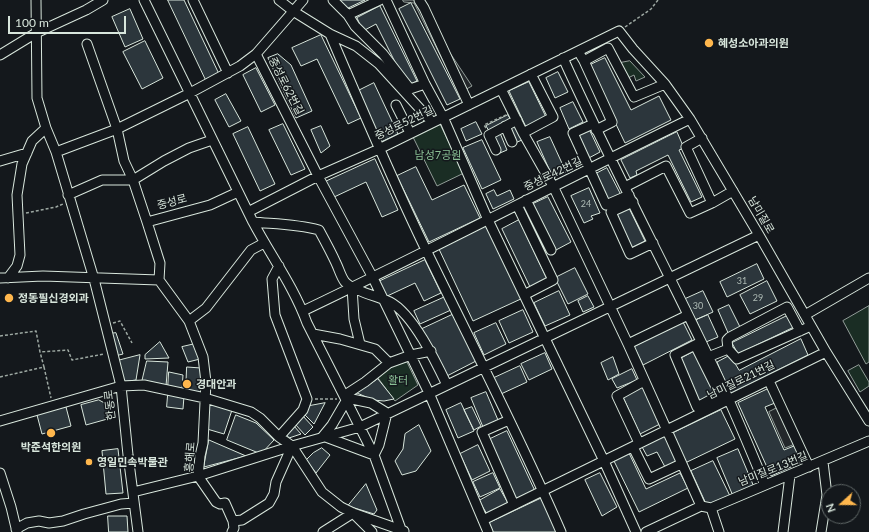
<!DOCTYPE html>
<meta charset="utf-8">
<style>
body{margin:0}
#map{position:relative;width:869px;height:532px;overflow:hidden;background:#14181c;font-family:Lato,sans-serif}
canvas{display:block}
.north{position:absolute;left:821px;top:484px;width:40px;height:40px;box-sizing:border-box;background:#14181c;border:1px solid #626a69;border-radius:50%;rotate:249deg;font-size:11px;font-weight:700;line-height:16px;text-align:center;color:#d8e6dc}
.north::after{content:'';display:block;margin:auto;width:14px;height:18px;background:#ffb74d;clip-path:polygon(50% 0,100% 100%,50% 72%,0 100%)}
.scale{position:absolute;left:8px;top:16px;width:118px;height:18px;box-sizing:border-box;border:2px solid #d8e6dc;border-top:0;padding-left:5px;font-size:12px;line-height:14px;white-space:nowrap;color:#d8e6dc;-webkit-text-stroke:3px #14181c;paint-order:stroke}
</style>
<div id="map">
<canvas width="869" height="532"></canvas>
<div class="north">N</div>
<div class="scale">100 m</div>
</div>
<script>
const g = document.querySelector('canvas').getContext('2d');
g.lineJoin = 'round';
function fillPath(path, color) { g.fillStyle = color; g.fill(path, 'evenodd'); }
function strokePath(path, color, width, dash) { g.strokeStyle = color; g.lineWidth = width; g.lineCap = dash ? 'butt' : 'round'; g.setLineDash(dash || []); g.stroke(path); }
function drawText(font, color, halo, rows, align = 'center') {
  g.font = font + ' Lato,"Noto Sans KR",sans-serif'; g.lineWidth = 3; g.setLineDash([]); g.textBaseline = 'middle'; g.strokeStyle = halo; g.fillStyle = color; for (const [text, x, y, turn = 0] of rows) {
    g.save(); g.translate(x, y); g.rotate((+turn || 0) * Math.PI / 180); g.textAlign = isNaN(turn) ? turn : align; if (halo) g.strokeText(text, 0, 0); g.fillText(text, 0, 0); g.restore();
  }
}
const green = new Path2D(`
 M630,61L645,77L636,81L634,75L628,78L620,63Z
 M440,124L464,173L437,186L413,137Z
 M869,306V362L866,364L843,321Z
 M406,360L418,385L395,401L378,378L389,368Z
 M859,365L869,382V386L860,392L848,371Z`);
fillPath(green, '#1a2d24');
strokePath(green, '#939e99', 1);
const parking = new Path2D(`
 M403,0H421L444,44L472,86L461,92V97L414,3L404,2Z
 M783,405L800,442L785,448L769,412Z`);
fillPath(parking, '#24282b');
strokePath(parking, '#939e99', 1);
const building = new Path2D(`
 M168,0H184L219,74L206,80Z
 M339,0H365L344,10Z
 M411,3L460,99L447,105L399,9Z
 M380,6L417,81L407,86L376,24L363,31L357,18Z
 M130,9L143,39L125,47L112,17Z
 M321,35L361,118L348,124L317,59L301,66L292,48Z
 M145,41L163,78L142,89L123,52Z
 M278,54L291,65L312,111L296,118L268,58Z
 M605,58L631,110L659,96L671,120L625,143L588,66Z
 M256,68L275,105L261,112L243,75Z
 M558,72L568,92L555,98L546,78Z
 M529,82L546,117L526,127L509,91Z
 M374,83L398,134L381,142L358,91Z
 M226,94L241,121L229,127L215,100Z
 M573,102L583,122L569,129L560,108Z
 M508,115L511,120L489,131L486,126Z
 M476,122L482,134L466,141L461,129Z
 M283,124L305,169L291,175L269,130Z
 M514,124L522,140L515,143L508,127Z
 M321,126L330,146L321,153L311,130Z
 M248,127L275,184L260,191L233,134Z
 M589,129L600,152L587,159L576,136Z
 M677,132L684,148L679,150L702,197L691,202L668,155L636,171L637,175L630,178L621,160Z
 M500,133L507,150L500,153L493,136Z
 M550,137L566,172L553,178L537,142Z
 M482,140L501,180L482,189L463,148Z
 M375,159L398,210L382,217L366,182L332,198L325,182Z
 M416,167L432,200L464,185L480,218L429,242L397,176Z
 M607,168L621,195L606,203L592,176Z
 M589,188L600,213L591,216L593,219L584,223L571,196Z
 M494,190L497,196L510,190L514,199L493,209L486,194Z
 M548,197L571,242L556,250L533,204Z
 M628,206L645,241L631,248L614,213Z
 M519,220L547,279L530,287L502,229Z
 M488,223L523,298L473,321L438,247Z
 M425,260L441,293L424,301L415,283L383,298L376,283Z
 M757,264L764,279L727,297L720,282Z
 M575,268L588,294L568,304L555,278Z
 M767,281L777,301L750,314L740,295Z
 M559,291L570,315L545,326L534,303Z
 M703,291L713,312L693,321L683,300Z
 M588,296L594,307L583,312L578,301Z
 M445,297L451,310L420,324L414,311Z
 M729,305L741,329L729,335L718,310Z
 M523,310L533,332L509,343L499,321Z
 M454,314L476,361L445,377L422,329Z
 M708,315L718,337L706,342L696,320Z
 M789,315L794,327L738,354L732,343Z
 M683,322L692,340L643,365L634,347Z
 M496,323L506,344L484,355L474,333Z
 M116,333L123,354L115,356L109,334Z
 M801,339L808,355L730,394L717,362L730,355L739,370Z
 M160,342L169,358L145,359V355Z
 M195,344L200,359L188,362L182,347Z
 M695,351L715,394L698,402L678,360Z
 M545,353L552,369L529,380L521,364Z
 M140,355L136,380L121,382L117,361Z
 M613,357L619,374L608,380L601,363Z
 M147,361L168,362L166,386L142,382Z
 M520,366L527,382L501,394L494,378Z
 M187,367L201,368L202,396L186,392Z
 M632,369L637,380L617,388L612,379Z
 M169,372L183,375L182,390L168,389Z
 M378,379L394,399L384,401L373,400L357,393Z
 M643,387L660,424L640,434L623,397Z
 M768,389L775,403L765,407L784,450L794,446L802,462L771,476L738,403Z
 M486,392L498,420L483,427L471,398Z
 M168,395L184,396L183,409L167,407Z
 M209,399L233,407L224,434L207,429Z
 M99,400L108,405L111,418L86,425L81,405Z
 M325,403L314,424L304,414L309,406Z
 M461,403L474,431L458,438L446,410Z
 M66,407L71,426L42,434L37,415Z
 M472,407L481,426L474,430L464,410Z
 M721,410L735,439L685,463L671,434Z
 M236,415L256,423L274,440L261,454L227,440Z
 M303,416L313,427L305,435L295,424Z
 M419,425L431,451L416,471L402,475L395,461L403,449L405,434Z
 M294,426L301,434L289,438L286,434Z
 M507,431L535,491L515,500L488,440Z
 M661,435L667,438L678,461L665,467L657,452L647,456L641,445Z
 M209,440L246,456L204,467Z
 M478,445L490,471L472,480L460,454Z
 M322,448L330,455L316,473L306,460L313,453Z
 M118,449L123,493L106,494L102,451Z
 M738,449L754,487L733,496L717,458Z
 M629,453L646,489L680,473L688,488L639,512L614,461Z
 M713,461L730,496L707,506L691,471Z
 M493,473L500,488L480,497L473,482Z
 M600,473L617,507L602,516L585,480Z
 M366,484L377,510L374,514L348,506Z
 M500,489L508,503L487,514L479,501Z
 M542,498L558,532H493L489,523Z
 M108,516H127L128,532H109Z`);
fillPath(building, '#2c363c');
strokePath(building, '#d8e6dc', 1);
const minor = new Path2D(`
 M36,0L37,98L46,128L56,152L94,279L121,386L128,455L138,532
 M144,0L253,222C271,256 294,287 307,323L374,455L402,532
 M193,0L228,73
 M279,0L293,11L330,34L356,46L379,64L432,122
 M333,0L348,15
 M380,0L348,15L355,26L383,54L410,89L425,84
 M386,0L425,84L443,117L488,220L604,461L636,532
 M419,0L424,8L469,105
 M330,34C361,107 392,180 427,252C472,345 520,437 561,532
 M87,44L117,129L124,161L133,180L147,222L160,263L159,280
 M256,54L318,176L372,276L429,393L488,532
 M0,55L36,33L86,10L103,0
 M581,56L584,61L612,122L596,130
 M563,58C615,173 675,284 728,398C741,427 753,456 765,485
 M584,61L608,48L634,97L665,84
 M501,89L523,133L553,186L628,344L701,506L711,508L869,441
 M396,105L410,133
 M593,124L573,133L606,205L629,195
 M505,126L512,142
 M523,133L553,117L531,74
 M702,138L686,147L712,203L733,191
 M496,150L489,135L517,120
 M56,152L117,129L190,93L240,66L256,54L303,0
 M0,161L27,153
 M625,187L666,166L690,213L712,203
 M68,195L102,180H133L164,161L189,148L212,140
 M526,200L551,250
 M633,202L611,212L630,254L653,243
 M517,205L553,280L524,295
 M248,212L318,176L379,149L619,31L633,49L665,84L690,119L759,235L826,352L869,421
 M147,222L210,205L238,192
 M253,222C275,224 297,224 319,230C325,241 331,252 336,263C339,269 341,277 345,282C353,291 380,297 390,302C413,314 436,362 447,385
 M0,278L43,276L159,280
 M8,278L17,266L20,255L17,195L22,164L32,141L46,128
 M159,280L189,321L203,357L206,382L203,443L200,456L198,476L216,502L220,504L225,503L233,521L234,528L232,532
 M352,287L354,319L360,344
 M303,311C433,249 560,182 690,119
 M805,315L869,278
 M189,321L206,308L251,250L264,243
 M313,334L340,339L375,349L389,363
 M701,342L675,355L697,407L725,392
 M628,344L688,315
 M695,345L715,385
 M728,349L727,340L730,337L787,307L800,331
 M708,357L728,349L737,359L811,326
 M769,381L809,467
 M345,395L365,382L389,363L411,355L431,351
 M352,399L371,403L387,413L379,445L374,455L323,436L332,425L346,401Z
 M509,420L482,432L514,505
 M0,421L121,386L144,385L205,398L251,412L260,418L279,437L292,446L322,492L341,507L353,513L404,531
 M279,437L303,410L307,399L275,315L272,279L279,266
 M639,443L617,396L644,381
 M633,447L649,479L681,464
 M0,473L11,507L17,532
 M133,492L198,476L292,446L360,427L759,235
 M711,508L719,532
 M483,520L826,352
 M233,521L242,520L269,503L274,494L276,482L292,446
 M16,529L27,523L39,521L49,523L63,521L84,514L121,504L134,503
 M323,532L353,513L372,532
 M646,532L701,506
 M783,532L790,475
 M821,532L827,495L823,462`);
strokePath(minor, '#d8e6dc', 11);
strokePath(new Path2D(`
 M625,27L651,9L658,0
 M486,128L484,125L506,115
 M26,213L56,207L63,204
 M113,323L120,321L132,343
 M0,336L36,331L40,352L68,350L72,360L104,354
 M44,367L51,398
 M0,377L44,367L40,352
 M315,399H337`), '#9da8a2', 1.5, [3, 2]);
strokePath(minor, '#14181c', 9);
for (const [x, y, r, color] of [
 [709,43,5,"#ffb74d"],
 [9,298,5,"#ffb74d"],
 [187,384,5,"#ffb74d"],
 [51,433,5,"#ffb74d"],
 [89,462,4,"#ffb74d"]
]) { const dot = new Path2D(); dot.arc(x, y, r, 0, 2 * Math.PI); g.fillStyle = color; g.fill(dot); strokePath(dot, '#14181c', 1.5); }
drawText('9px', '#adbab4', null, [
 ["24",586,204],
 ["31",742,281],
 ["29",758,298],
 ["30",698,306]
]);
drawText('bold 11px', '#d8e6dc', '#14181c', [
 ["혜성소아과의원",718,43],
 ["정동필신경외과",18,298],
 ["경대안과",196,384],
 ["박준석한의원",51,447,"center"],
 ["영일민속박물관",97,462]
], 'left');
drawText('11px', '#d8e6dc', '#14181c', [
 ["중성로62번길",286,86,63],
 ["중성로52번길",404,123,-26],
 ["중성로42번길",553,174,-26],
 ["중성로",172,202,-15],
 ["남미질로",761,215,60],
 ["남미질로21번길",741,380,-26],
 ["한동로",110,405,-97],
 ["흥해로",190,457,-86],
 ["남미질로13번길",773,469,-22]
]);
drawText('11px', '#8ac095', '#14181c', [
 ["남성7공원",438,155],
 ["활터",398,380]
]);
</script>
